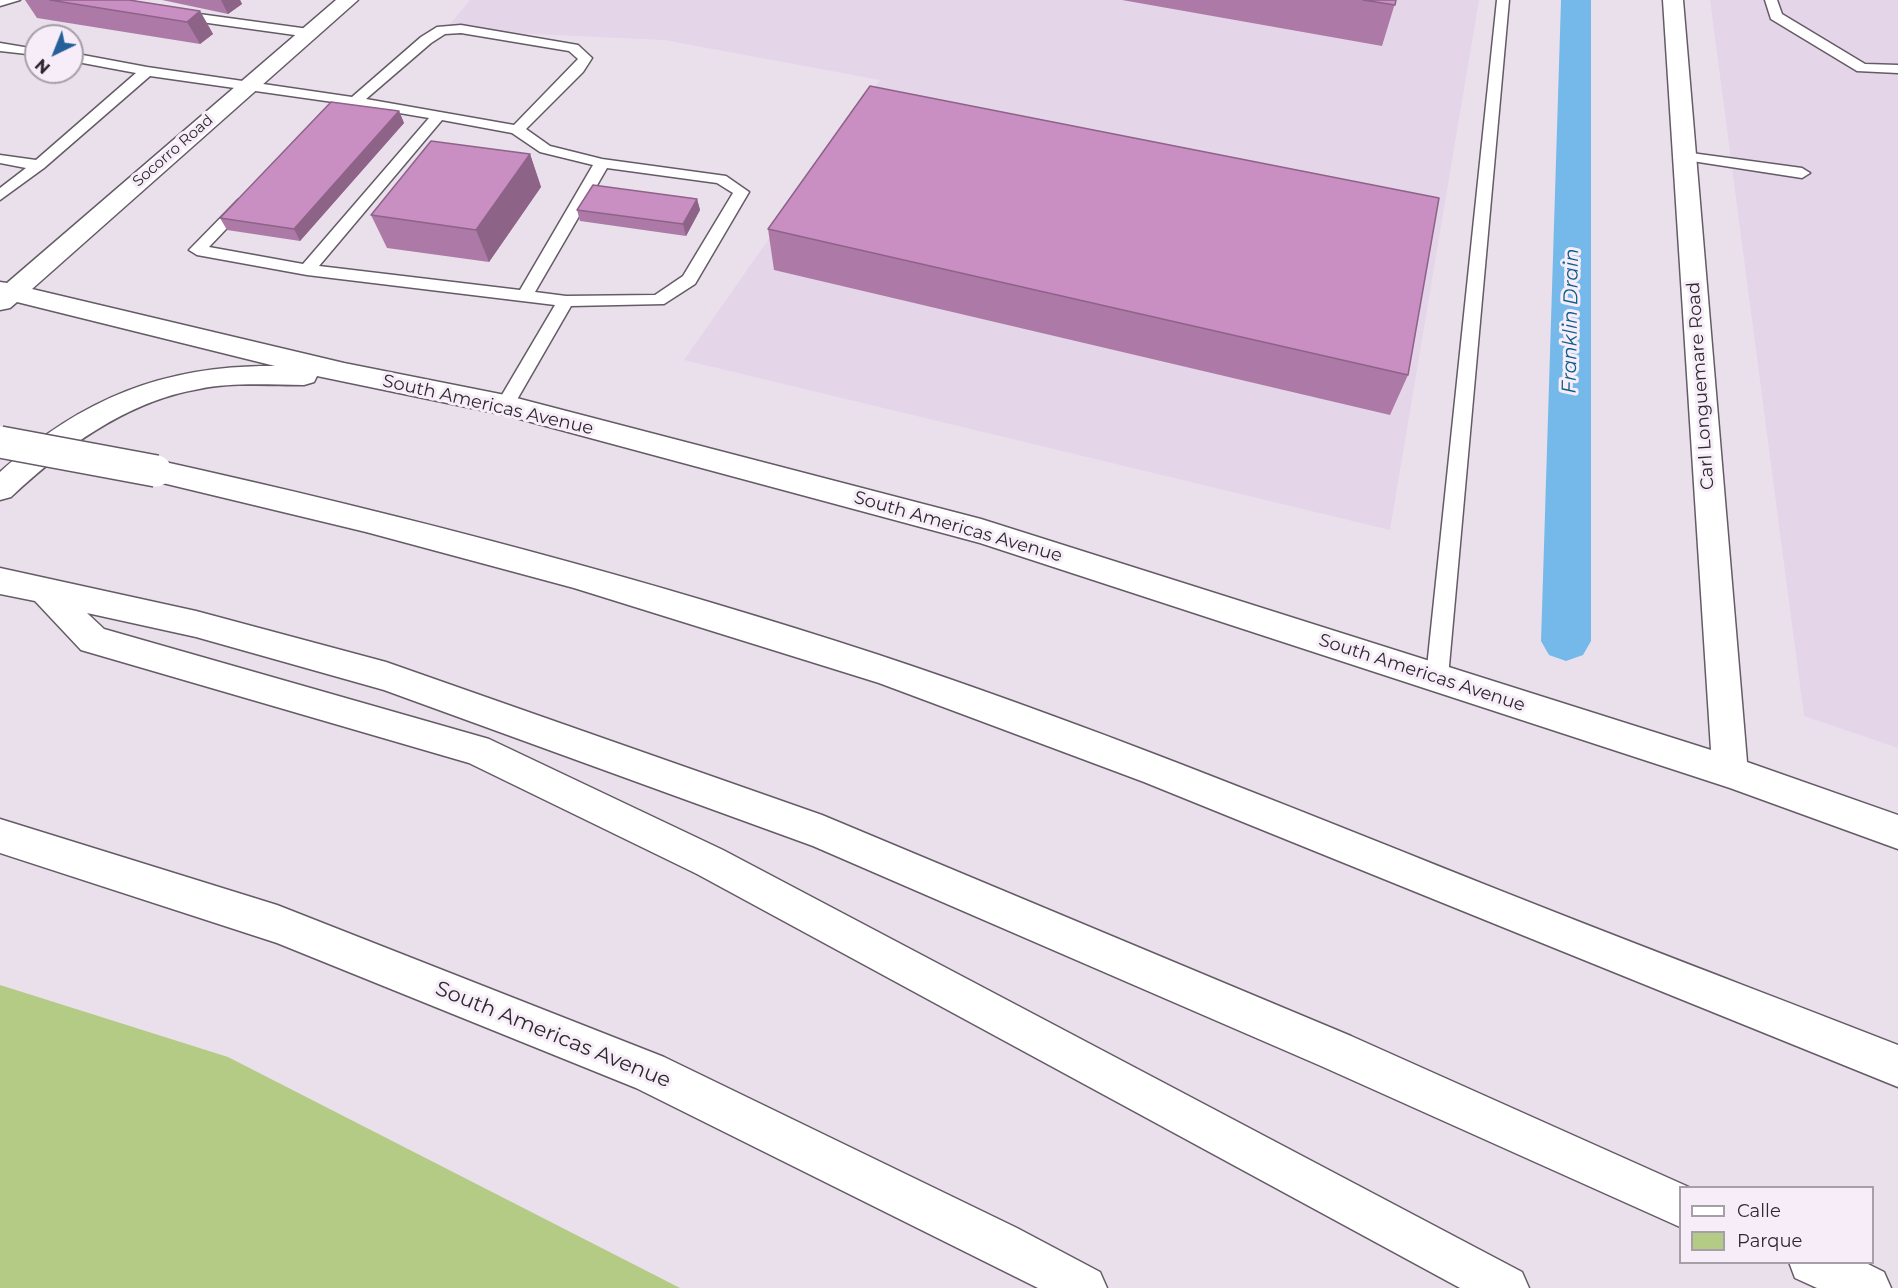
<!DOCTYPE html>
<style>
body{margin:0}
#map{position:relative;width:1898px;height:1288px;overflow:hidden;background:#eae0ec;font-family:Montserrat,sans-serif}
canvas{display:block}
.legend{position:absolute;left:1679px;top:1186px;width:195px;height:78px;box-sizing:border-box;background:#f7edf9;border:2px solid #a69fa8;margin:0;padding:8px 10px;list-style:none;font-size:18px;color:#2d292e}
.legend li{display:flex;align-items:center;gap:12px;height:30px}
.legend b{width:30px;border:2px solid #a69fa8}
.north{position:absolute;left:24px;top:24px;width:60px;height:60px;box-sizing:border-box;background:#f7edf9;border:2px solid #a69fa8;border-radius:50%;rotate:223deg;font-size:16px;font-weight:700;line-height:24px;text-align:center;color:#2d292e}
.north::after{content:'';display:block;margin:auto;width:21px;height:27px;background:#256198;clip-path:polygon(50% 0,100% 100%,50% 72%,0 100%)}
</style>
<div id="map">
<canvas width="1898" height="1288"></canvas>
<ul class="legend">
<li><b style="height:8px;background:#fff"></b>Calle</li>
<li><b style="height:16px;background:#b4cb85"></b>Parque</li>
</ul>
<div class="north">N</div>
</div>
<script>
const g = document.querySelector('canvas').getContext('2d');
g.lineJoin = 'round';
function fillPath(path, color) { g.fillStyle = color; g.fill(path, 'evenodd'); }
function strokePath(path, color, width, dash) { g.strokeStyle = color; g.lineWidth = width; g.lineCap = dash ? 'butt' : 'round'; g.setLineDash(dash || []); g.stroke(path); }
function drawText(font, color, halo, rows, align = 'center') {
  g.font = font + ' Montserrat,sans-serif'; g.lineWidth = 6; g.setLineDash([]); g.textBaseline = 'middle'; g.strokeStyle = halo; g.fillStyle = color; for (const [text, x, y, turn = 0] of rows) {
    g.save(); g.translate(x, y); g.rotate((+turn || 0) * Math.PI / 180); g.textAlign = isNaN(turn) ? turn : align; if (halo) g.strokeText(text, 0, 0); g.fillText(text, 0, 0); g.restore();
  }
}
fillPath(new Path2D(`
 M470,0H1479L1390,530L684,360L880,80L664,40L445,30Z
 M1710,0H1898V748L1804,716Z`), '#e5d5e8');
fillPath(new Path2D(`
 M0,985L228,1057L680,1288H0Z`), '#b4cb85');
fillPath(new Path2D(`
 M1561,0H1591V641L1583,655L1566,661L1549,655L1541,641Z`), '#75b9eb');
const lane = new Path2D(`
 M0,0H20L0,6Z
 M1497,0H1509L1448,677L1445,683L1437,686L1429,683L1426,677Z
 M1765,0H1777L1782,14L1865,64L1898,65V73L1857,71L1771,19Z
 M177,11L309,29L316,33L309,37L172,18V12Z
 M461,25L578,45L592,58L583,72L526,129L550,146L602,159L726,176L749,192L695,284L664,304L571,306L511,410H499L496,405L555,305L307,275L197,255L189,250L238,200L243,198L251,203L248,206L209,247L303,264L429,118L346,104L324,127L319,128L312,124L333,102L150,76L44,168L0,200V188L26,168L0,163V155L36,160L136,73L72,61V53L147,67L352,97L421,37L437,27ZM461,33L569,51L578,59L514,125L366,99L431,43L445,34ZM442,120L512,133L540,152L593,165L520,290L319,266ZM607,168L717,183L733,193L683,276L655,295L566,296L535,292Z
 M0,43L36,49V55L0,51Z
 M1684,152L1802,168L1810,173L1802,178L1679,159L1677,156L1679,153Z`);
const secondary = new Path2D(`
 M336,0H358L32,289L344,363L505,395L981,519L1711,750L1663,0H1683L1747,762L1898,815V849L1730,788L980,543L505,415L317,376L314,382L304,385C269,385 233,382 199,389C127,401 63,448 11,497L0,500V472C82,398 165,365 275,366L17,302L10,308L0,310V282L7,283Z
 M0,819L277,905L664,1057L1017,1228L1100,1272L1107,1288H1038L636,1088L277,943L0,853Z`);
const highway = new Path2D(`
 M156,460C400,514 641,577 879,655C1081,722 1278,802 1476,881C1616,937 1757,990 1898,1045V1087L1144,782L879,683L574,588L366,532L146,479L141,471L146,463Z
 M0,568L196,611L386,662L822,815L1351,1036L1691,1188H1680V1227L1321,1066L813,846L384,690L196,637L87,613L104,629L489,739L723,850L1522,1272L1529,1288H1460L697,874L469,763L81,650L35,601L0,594Z
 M1789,1262H1864L1884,1272L1891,1288H1817L1795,1278Z`);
strokePath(lane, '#645b66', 3);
strokePath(secondary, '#645b66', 3);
strokePath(highway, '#645b66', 3);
fillPath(lane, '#fff');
fillPath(secondary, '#fff');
fillPath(highway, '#fff');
const highwayBridge = new Path2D(`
 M0,442L156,471`);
strokePath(highwayBridge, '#645b66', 34, []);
strokePath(highwayBridge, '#fff', 31);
fillPath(new Path2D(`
 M25,0H129L200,11L213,34L200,44L37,18Z
 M162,0H240L242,4L228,14Z
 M1122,0H1396L1382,46Z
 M399,111L404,123L300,241L227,230L220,218Z
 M530,154L541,187L489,262L387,248L371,215Z
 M697,199L700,210L686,236L580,221L577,210Z
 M768,229L1408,375L1390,415L774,270Z`), '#ad7aa7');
fillPath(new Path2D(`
 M221,0H240L242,4L228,14Z
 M200,11L213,34L200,44L187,22Z
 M399,111L404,123L300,241L294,229Z
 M530,154L541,187L489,262L476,230Z
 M697,199L700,210L686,236L683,224Z`), '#8d6388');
const building = new Path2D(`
 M50,0H129L200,11L187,22Z
 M1363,0H1396L1395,5Z
 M870,86L1439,198L1408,375L768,229Z
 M331,102L399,111L294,229L220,218Z
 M431,141L530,154L476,230L371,215Z
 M593,185L697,199L683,224L577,210Z`);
fillPath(building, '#c98ec2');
strokePath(building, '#8d6388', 1.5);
drawText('15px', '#2d292e', '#f7edf9', [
 ["Socorro Road",173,151,-41]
]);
drawText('18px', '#2d292e', '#f7edf9', [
 ["Carl Longuemare Road",1701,386,-94],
 ["South Americas Avenue",488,405,13],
 ["South Americas Avenue",958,527,16],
 ["South Americas Avenue",1422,673,18]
]);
drawText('italic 20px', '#095c8b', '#f7edf9', [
 ["Franklin Drain",1571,321,-89]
]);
drawText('21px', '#2d292e', '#f7edf9', [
 ["South Americas Avenue",553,1035,22]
]);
</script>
